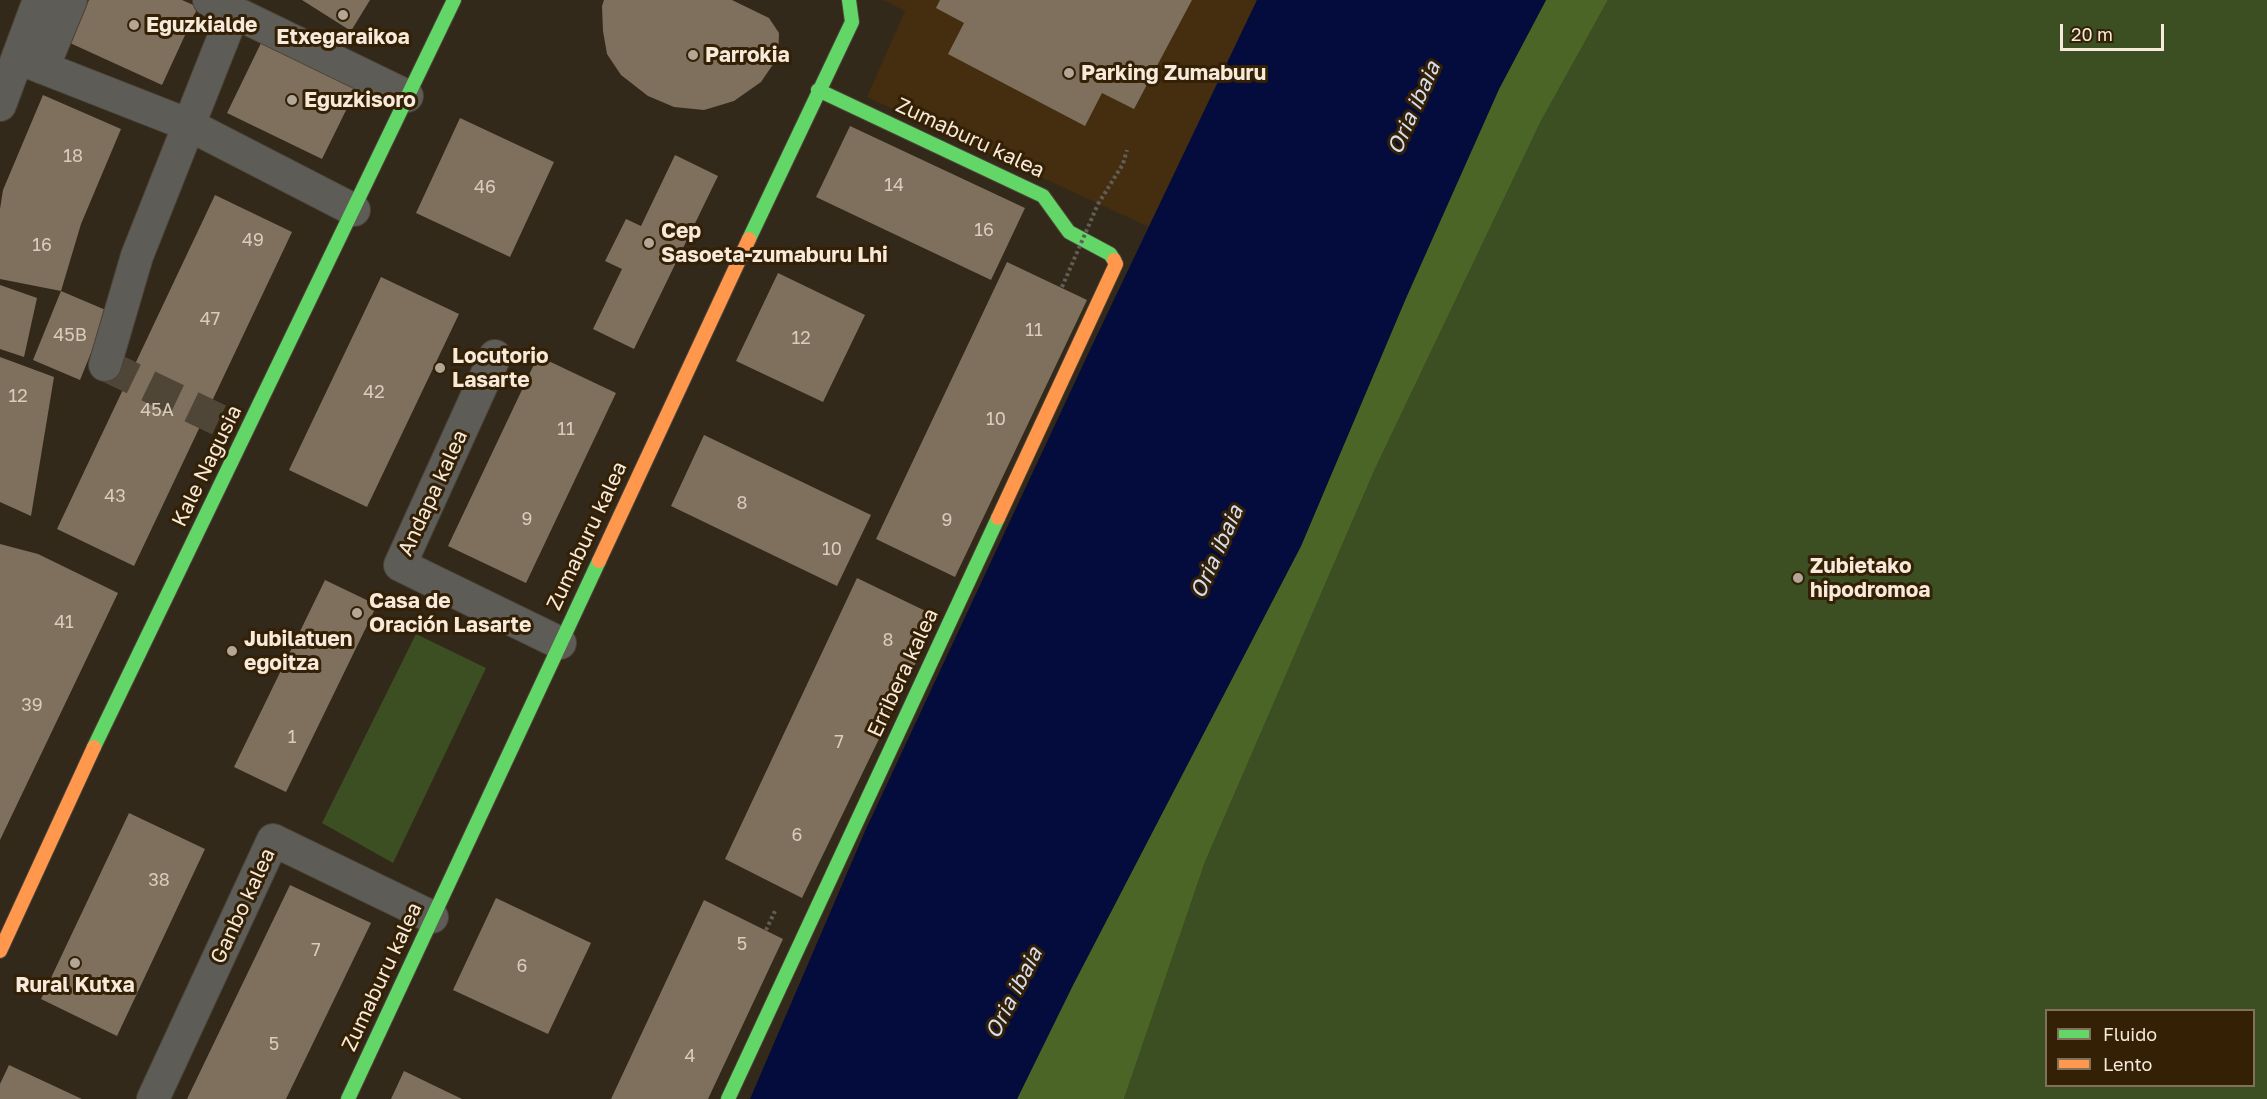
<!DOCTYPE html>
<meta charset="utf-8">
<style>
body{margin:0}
#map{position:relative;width:2267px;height:1099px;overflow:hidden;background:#32291a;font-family:"Golos Text",sans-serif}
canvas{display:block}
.legend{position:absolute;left:2045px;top:1009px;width:210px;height:78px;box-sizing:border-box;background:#332005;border:2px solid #81715b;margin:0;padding:8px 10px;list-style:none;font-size:18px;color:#f7eadb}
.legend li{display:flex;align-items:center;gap:12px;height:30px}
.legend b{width:30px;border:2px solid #81715b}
.scale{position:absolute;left:2060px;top:24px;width:104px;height:27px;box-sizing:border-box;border:3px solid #f7eadb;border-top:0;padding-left:8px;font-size:18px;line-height:21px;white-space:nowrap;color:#f7eadb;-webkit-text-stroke:4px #332005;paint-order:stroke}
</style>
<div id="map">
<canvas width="2267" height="1099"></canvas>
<ul class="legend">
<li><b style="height:8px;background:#63d668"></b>Fluido</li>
<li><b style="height:8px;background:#ff974d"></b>Lento</li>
</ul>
<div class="scale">20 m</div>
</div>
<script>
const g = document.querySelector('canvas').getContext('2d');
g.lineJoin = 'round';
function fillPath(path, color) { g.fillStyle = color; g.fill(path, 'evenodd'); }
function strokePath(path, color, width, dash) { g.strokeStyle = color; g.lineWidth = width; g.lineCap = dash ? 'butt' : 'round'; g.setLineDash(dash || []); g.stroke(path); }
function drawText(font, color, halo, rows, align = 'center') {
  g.font = font + ' "Golos Text",sans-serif'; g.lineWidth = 6; g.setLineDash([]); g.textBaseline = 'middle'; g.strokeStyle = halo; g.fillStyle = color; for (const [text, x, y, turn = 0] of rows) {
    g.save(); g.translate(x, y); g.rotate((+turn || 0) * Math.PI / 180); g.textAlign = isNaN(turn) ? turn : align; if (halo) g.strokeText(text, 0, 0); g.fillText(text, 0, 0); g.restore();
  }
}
fillPath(new Path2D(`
 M883,0H1257L1149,227L867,97L905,11Z`), '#442e0f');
fillPath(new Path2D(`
 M1608,0H2267V1099H1124L1205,862L1375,469L1541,121ZM2046,1010H2254V1086H2046Z
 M416,634L486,668L393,863L322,823Z`), '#3c4f22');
fillPath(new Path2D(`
 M1546,0H1608L1541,121L1375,469L1205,862L1124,1099H1017L1073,985L1301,546L1406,298L1499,89Z`), '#4a6526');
fillPath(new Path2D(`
 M1257,0H1546L1499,89L1406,298L1301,546L1073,985L1017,1099H750L866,829L1089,352Z`), '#040b3d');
fillPath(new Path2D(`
 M89,0H182L198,7L162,85L70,43Z
 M302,0H370L351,31Z
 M604,0H732L769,18L779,33L778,57L761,82L734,101L704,110L674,107L648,96L621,75L607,54L603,31L602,6Z
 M940,0H1192L1134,109L1102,93L1085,126L948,54L964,23L936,8Z
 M262,41L357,88L322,159L227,113Z
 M43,95L121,129L81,224L61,291L0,279V209L3,190Z
 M460,118L554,162L510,257L416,213Z
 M850,126L1025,208L991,280L816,197Z
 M675,155L718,176L634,349L593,329L622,269L605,261L626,219L641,226Z
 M215,195L292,232L134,566L57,529Z
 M1007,262L1087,300L955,577L876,539Z
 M778,273L865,315L823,402L736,361Z
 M381,277L459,314L367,507L289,470Z
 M0,285L37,298L24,357L0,349Z
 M61,291L108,311L80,380L33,360Z
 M538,356L616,393L526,583L448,546Z
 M0,357L54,377L31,516L0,502Z
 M704,435L871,515L837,586L671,506Z
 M0,544L38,554L118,593L0,840Z
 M857,578L938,617L802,898L725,859Z
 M325,580L377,605L286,792L234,767Z
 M129,813L205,849L117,1036L41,999Z
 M290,885L371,923L286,1099H187Z
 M496,898L591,943L548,1034L453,990Z
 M704,900L783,939L708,1099H611Z
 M9,1065L82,1099H0V1084Z
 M404,1071L462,1099H391Z`), '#7f705d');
strokePath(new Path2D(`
 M105,365L219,420`), '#504637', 32, [32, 16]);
const street = new Path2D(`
 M209,0L407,96
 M18,58L189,125L354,210
 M43,68L71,0
 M0,105L39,0
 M495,356L400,565L560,643
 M105,365L137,256L234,11
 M153,1099L273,840L432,917`);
const fast = new Path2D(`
 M818,90L1043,196L1069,232L1110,254L1114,260
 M749,239L852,22L849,0
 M94,747L454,0
 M348,1099L599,561
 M728,1099L998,518`);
const slow = new Path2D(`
 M998,518L1116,264L1114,260
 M599,561L749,239
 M0,951L94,747`);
strokePath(street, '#4c4338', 34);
strokePath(fast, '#4c4338', 16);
strokePath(slow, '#4c4338', 16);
strokePath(new Path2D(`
 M1098,204L1123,164L1127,150
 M766,930L776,909`), '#615e57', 4, [3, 3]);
strokePath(street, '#5d5c56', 32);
strokePath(fast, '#63d668', 14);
strokePath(slow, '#ff974d', 14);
strokePath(new Path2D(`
 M1062,287L1098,204`), '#615e57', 4, [3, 3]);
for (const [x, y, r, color] of [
 [343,15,6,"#b2a697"],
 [134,25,6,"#b2a697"],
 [693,55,6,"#b2a697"],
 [1069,73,6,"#b2a697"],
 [292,100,6,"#b2a697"],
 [649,243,6,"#b2a697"],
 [440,368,6,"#b2a697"],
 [1798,578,6,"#b2a697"],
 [357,613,6,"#b2a697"],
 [232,651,6,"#b2a697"],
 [75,963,6,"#b2a697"]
]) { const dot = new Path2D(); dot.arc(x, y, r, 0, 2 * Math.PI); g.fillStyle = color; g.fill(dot); strokePath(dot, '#332005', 2); }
drawText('18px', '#d9ccbc', null, [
 ["18",73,156],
 ["14",894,185],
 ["46",485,187],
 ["16",984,230],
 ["49",253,240],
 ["16",42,245],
 ["47",210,319],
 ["11",1034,330],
 ["45B",70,335],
 ["12",801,338],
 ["42",374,392],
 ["12",18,396],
 ["45A",157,410],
 ["10",996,419],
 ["11",566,429],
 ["43",115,496],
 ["8",742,503],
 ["9",527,519],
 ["9",947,520],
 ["10",832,549],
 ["41",64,622],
 ["8",888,640],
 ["39",32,705],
 ["1",292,737],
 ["7",839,742],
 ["6",797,835],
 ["38",159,880],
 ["5",742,944],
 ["7",316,950],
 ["6",522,966],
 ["5",274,1044],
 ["4",690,1056]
]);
drawText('bold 21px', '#f7eadb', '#332005', [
 ["Eguzkialde",146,25],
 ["Etxegaraikoa",343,37,"center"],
 ["Parrokia",705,55],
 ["Parking Zumaburu",1081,73],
 ["Eguzkisoro",304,100],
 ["Cep",661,231],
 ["Sasoeta-zumaburu Lhi",661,255],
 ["Locutorio",452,356],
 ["Lasarte",452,380],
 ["Zubietako",1810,566],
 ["hipodromoa",1810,590],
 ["Casa de",369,601],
 ["Oración Lasarte",369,625],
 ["Jubilatuen",244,639],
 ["egoitza",244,663],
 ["Rural Kutxa",75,985,"center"]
], 'left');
drawText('21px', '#f7eadb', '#332005', [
 ["Zumaburu kalea",970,138,25],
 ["Kale Nagusia",207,466,-64],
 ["Andapa kalea",433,493,-65],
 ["Zumaburu kalea",587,536,-65],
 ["Erribera kalea",903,673,-65],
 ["Ganbo kalea",243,906,-65],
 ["Zumaburu kalea",382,977,-65]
]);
drawText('italic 22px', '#d4def0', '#332005', [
 ["Oria ibaia",1414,108,-66],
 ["Oria ibaia",1217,552,-66],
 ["Oria ibaia",1014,993,-63]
]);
</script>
